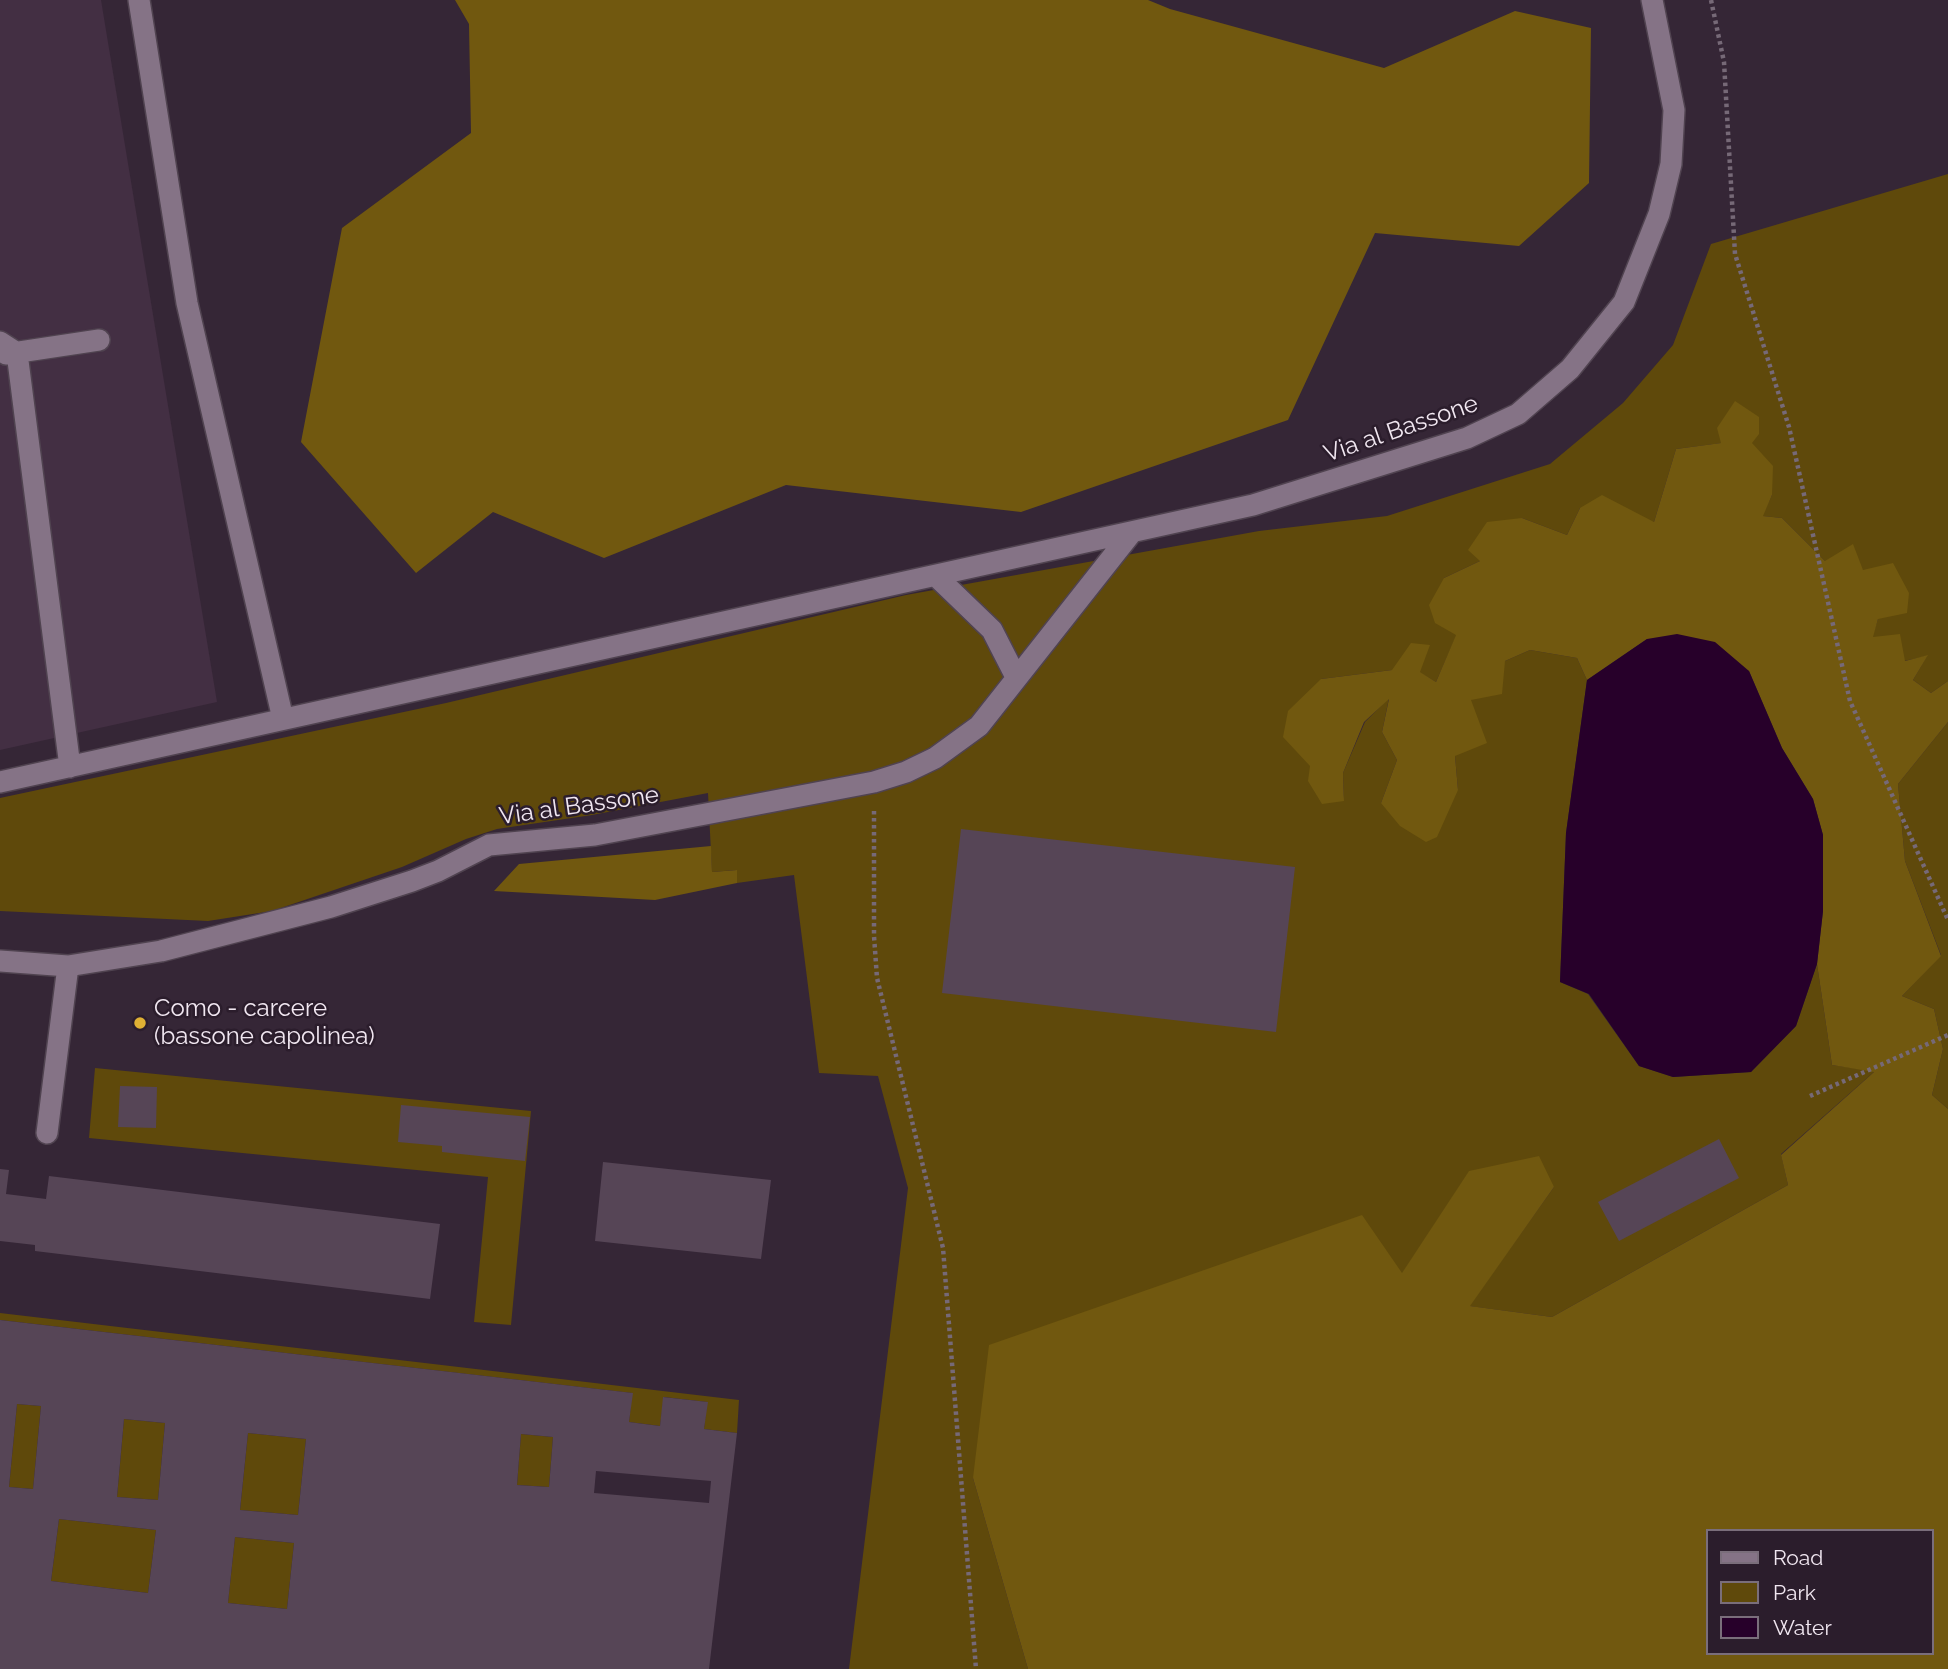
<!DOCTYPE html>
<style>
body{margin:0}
#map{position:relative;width:1948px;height:1669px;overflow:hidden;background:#352636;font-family:Raleway,sans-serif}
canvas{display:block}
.legend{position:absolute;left:1706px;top:1529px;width:228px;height:126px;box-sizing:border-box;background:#2b1d2c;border:2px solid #7a6e7b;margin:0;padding:9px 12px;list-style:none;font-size:21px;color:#f1e7f1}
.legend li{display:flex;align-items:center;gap:14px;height:35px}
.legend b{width:35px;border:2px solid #7a6e7b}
</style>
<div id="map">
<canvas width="1948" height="1669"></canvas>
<ul class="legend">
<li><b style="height:9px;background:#857386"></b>Road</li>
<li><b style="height:19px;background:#5f490b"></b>Park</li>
<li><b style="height:19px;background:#27002a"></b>Water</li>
</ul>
</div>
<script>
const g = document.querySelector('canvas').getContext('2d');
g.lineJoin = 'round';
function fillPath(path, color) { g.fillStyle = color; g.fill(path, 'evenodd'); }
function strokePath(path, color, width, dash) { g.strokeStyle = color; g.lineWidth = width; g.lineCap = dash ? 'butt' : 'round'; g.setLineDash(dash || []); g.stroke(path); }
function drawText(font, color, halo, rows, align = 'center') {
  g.font = font + ' Raleway,sans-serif'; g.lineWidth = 5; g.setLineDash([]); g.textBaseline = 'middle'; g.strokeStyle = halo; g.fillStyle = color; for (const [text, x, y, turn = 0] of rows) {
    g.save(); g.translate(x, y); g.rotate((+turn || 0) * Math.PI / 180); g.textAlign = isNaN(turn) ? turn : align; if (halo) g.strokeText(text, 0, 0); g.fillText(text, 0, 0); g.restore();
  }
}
fillPath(new Path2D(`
 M0,0H101L217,702L0,750Z`), '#432f43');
fillPath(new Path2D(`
 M1948,174V681L1931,693L1913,680L1927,656L1904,661L1872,637L1878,619L1863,570L1825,561L1782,518L1762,516L1772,495L1722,443L1676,449L1654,522L1580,508L1567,535L1522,518L1480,561L1444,578L1457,634L1436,682L1419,672L1392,670L1321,679L1344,801L1343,773L1365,722L1389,698L1382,732L1397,760L1381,803L1458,790L1455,756L1471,700L1505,661L1530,650L1577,658L1587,680L1566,833L1560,982L1588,994L1639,1066L1673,1077L1751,1072L1796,1026L1817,964L1832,1065L1875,1071L1781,1154L1788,1185L1552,1317L1469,1306L1554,1187L1469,1172L1402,1274L973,1478L1028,1669H849L908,1188L878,1076L819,1073L794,875L737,883L736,870L712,872L708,793L592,815L497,829L466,839L402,867L272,911L208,921L0,911V798L446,703L906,595L1259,531L1387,516L1550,464L1623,403L1673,345L1711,244Z
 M1948,722V1109L1932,1095L1943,1049L1934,1009L1902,996L1941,955L1905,861L1898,784Z
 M95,1068L531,1111L511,1325L474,1322L488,1177L89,1138Z
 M0,1313L739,1400L737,1433L704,1429L707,1402L664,1397L660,1426L629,1422L632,1393L0,1320Z
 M17,1404L41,1406L33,1489L9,1487Z
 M124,1419L165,1423L158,1500L117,1497Z
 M248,1433L306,1439L298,1515L240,1510Z
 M521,1434L553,1437L549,1487L517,1485Z
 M59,1519L156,1530L148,1593L51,1581Z
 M235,1537L294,1543L287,1609L228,1603Z`), '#5f490b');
fillPath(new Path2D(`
 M455,0H1148L1170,9L1384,68L1515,11L1591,28L1589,183L1519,246L1375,233L1288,420L1021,512L786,485L604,558L493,512L416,573L301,442L342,228L471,133L469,24Z
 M1735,401L1759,417V434L1752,443L1773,466L1772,495L1763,516L1782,518L1825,561L1853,544L1863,570L1893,563L1909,593L1907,613L1878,619L1873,637L1900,634L1905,661L1928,655L1913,680L1931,693L1948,681V722L1898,784L1905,861L1941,956L1902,996L1934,1009L1943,1049L1932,1095L1948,1109V1669H1028L973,1478L989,1345L1362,1215L1402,1273L1469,1171L1539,1156L1554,1187L1470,1306L1552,1317L1788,1185L1781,1155L1874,1072L1832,1065L1817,964L1823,911V835L1813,799L1782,748L1749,671L1647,639L1587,680L1577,658L1530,650L1505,661L1502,694L1471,700L1487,743L1455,756L1458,790L1437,837L1426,842L1400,826L1381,803L1397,760L1382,732L1389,699L1364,722L1343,773L1344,801L1322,804L1308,781L1310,766L1283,737L1288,711L1321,679L1392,670L1411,643L1430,645L1420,672L1436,682L1456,635L1435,623L1429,605L1444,578L1480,561L1468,550L1487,522L1522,518L1567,535L1580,508L1602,495L1654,522L1676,449L1721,443L1717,428ZM1708,1531H1932V1653H1708Z
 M711,846L712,872L737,870V883L655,900L494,891L519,864Z`), '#71580f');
fillPath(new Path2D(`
 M1677,634L1715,642L1749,671L1782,748L1813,799L1823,835V911L1817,964L1796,1026L1751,1072L1673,1077L1639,1066L1589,994L1560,982L1566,833L1587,680L1647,639Z`), '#27002a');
fillPath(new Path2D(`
 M961,829L1295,867L1276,1032L942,993Z
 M120,1086L157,1087L156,1128L118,1127Z
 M401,1105L530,1117L525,1161L442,1152V1146L398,1142Z
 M1719,1139L1739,1178L1619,1241L1598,1202Z
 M603,1162L771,1180L761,1259L595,1241Z
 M0,1169L9,1170L6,1194L46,1199L49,1176L440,1224L430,1299L35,1251V1245L0,1241Z
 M0,1320L633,1393L629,1422L660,1426L663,1397L708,1402L704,1429L737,1433L709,1669H0ZM17,1404L41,1406L33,1489L9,1487ZM124,1419L165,1423L158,1500L117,1497ZM248,1433L306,1439L298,1515L240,1510ZM521,1434L553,1437L549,1487L517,1485ZM596,1471L711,1481L709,1503L594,1493ZM59,1519L156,1530L148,1593L51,1581ZM235,1537L294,1543L287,1609L228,1603Z`), '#564556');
const minor = new Path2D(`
 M139,0L187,303L283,719
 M0,342L17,353L70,767
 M6,354L99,340
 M936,576L992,630L1016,677
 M0,782L1253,505L1467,438L1518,414L1570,369L1624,302L1659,214L1671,164L1674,110L1652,0
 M0,961L68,966L161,951L331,907L412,881L438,871L489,845L595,835L874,782L906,772L935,758L979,726L1132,532
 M47,1133L68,966`);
strokePath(minor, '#504350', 24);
strokePath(new Path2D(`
 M1711,0L1724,62L1735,254L1789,427L1850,701L1948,920
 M874,811V936L877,978L943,1248L976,1669
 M1810,1096L1948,1035`), '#766977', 4.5, [3.5, 3.5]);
strokePath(minor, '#857386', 21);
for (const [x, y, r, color] of [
 [140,1023,7,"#dfb034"]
]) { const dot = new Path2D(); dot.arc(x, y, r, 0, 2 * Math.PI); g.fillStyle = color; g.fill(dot); strokePath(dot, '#2b1d2c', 2.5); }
drawText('24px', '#f1e7f1', '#2b1d2c', [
 ["Via al Bassone",1401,429,-19],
 ["Via al Bassone",579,806,-8]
]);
drawText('24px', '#f1e7f1', '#2b1d2c', [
 ["Como - carcere",154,1009],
 ["(bassone capolinea)",154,1037]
], 'left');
</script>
